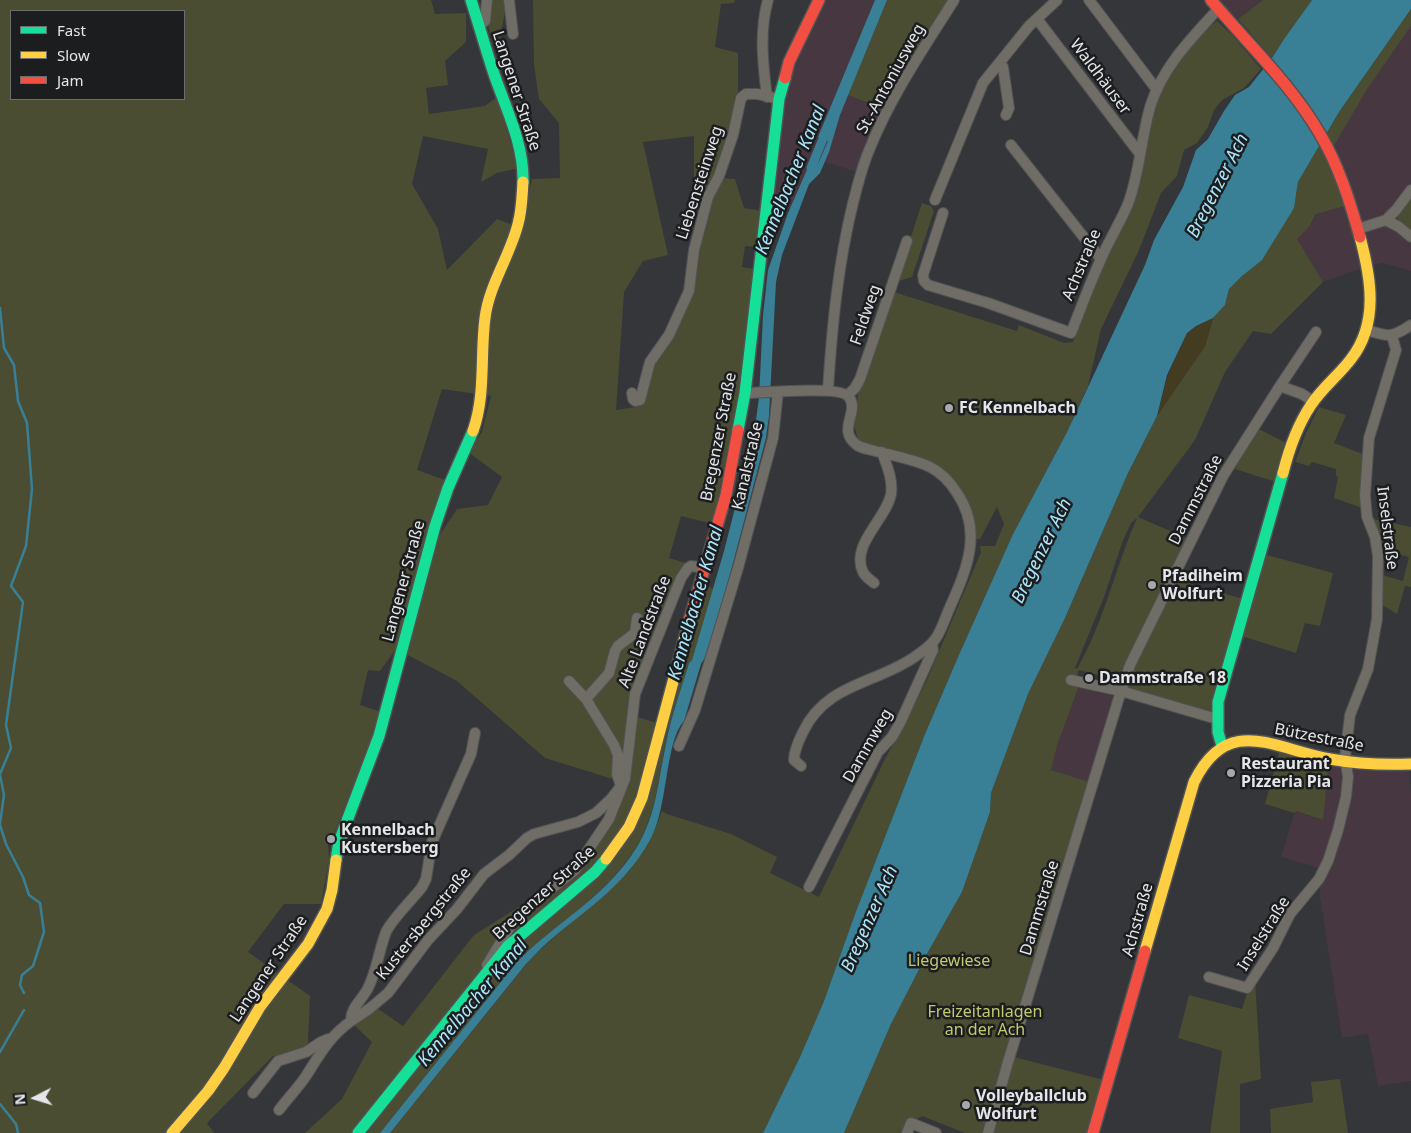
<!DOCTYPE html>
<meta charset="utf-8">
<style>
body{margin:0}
#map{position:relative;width:1411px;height:1133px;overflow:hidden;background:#343639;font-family:"Noto Sans",sans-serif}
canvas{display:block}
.legend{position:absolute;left:10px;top:10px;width:175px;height:90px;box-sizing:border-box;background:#1c1d1f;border:1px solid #6c6d70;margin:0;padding:6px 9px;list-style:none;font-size:15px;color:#e5e6e9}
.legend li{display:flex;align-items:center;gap:10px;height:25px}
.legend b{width:25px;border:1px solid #6c6d70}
.north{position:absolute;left:10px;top:1073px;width:50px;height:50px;-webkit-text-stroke:4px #1c1d1f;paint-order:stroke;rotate:265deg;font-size:14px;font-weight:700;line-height:20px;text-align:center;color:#e5e6e9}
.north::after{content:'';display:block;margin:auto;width:18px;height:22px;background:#e5e6e9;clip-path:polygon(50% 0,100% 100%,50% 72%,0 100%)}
</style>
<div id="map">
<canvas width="1411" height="1133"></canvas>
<ul class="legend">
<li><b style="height:6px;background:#16e098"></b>Fast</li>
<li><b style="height:6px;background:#ffcf43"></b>Slow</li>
<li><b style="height:6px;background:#f24e42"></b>Jam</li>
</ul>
<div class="north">N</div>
</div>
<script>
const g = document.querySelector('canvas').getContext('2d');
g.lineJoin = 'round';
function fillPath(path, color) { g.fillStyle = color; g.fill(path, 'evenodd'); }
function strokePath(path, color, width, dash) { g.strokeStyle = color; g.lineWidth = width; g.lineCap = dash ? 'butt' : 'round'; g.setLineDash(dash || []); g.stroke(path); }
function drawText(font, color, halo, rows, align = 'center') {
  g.font = font + ' "Noto Sans",sans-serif'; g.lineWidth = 5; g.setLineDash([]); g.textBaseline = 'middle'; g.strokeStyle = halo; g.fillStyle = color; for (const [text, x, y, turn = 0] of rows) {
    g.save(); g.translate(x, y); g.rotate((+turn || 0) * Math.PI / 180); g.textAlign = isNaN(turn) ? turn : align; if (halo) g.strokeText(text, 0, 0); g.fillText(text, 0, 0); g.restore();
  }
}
fillPath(new Path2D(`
 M822,0H875L859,39L848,95L883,109L857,172L825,162L820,173L809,184L799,211L770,203L791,63Z
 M1218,0H1263L1238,19Z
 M1411,26V271L1382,263L1368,266L1323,282L1296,239L1309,227L1316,215L1331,149L1366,91Z
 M1080,683L1120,691L1093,783L1050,770L1057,746Z
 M1329,761L1409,767L1411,792V1081L1378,1086L1368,1034L1342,1038L1320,897L1318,868L1281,857L1295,811L1322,820Z`), '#463740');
fillPath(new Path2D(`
 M0,0H431L435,14L466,13V42L445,61L448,85L426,88L429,114L485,106L497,97L518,168L497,173L481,182L488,149L423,136L412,184L438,229L447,270L497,219L521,228L532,179L560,178L559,123L539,99L534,65L533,0H735L734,3L721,4L715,47L738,53V98L722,178L735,179L744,208L763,211L758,247L745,246L742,267L755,269L739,393L713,524L681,516L669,558L686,563L668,609L660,607L656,617L659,625L639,672L627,755L616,780L545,758L457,681L406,654L439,536L457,509L488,505L502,477L468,452L482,432L491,396L442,389L417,470L448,481L401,642L380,671L368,670L360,705L382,712L334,834L328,838L329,860L321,904H284L248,952L310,996L308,1043L298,1052L273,1056L207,1123L214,1133H0ZM11,11H184V99H11ZM694,136V191L702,229L671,337L652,364L642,406L616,410L624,292L643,261L668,255L643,142Z
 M482,0H507L499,45H493Z
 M887,0H948L883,109L848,95Z
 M1263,0H1312L1284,39L1272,58L1238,19Z
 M1411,9V26L1366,91L1332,149L1348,205L1316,214L1309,227L1297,239L1323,282L1271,334L1253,331L1225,372L1195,440L1138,517L1191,540L1174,579L1247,600L1261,558L1267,555L1333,573L1320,626L1305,623L1296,653L1238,635L1217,719L1121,691L1118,683L1115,685L1099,686L1102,676L1079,670L1075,680L1080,683L1057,746L1051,770L1093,783L1010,1056L1108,1081L1092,1133H965L922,1116L911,1123L907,1133H844L891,1024L928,952L962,892L990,812L991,793L1028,694L1065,618L1128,473L1157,416L1205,346L1213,318L1225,305L1229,289L1242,276L1294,208L1298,182L1339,112ZM1137,518C1115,568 1104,622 1077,669L1075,668L1104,597L1122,543L1131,523Z
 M1217,21L1232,35L1261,69L1244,88L1222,100L1214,110L1208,127L1197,143L1184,150L1177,176L1161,193L1139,250L1101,329L1088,386L1067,432L1013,534L958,657L925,734L855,914L824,1001L800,1057L763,1133H390L532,957L629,871L645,849L656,827L662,811L667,814L731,834L777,857L770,873L819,897L883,763L926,682L981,552L980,546H995L1004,524L997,507L980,539H974L968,509L945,475L860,445L854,426L858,394L894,292L1017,331L1019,325L1064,343L1073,342L1112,244L1148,138L1162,82L1201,33Z
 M1411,195V238L1397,226L1398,214Z
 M922,203L931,206L934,211L912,277L896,282Z
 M1319,407L1346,415L1334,443L1363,454L1360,491L1362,508L1334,498L1338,477L1336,476V469L1312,462L1309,466L1295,462L1306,433Z
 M1257,428L1288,444L1276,482L1235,469Z
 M1369,518L1411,527V587L1405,586L1397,614L1379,603V574L1403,581L1409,557L1378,549Z
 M705,586L713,588L692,660L689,663C681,690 671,716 666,744C655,793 656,826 622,867C592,905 548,929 515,964L380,1133H363L507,953L617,853Z
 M634,716L657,723L631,812L602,859L527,923L353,1133H305L342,1099L372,1042L352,1023L377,1008L403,1026L474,935L533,898L552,894L610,819Z
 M1280,749L1329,761L1323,820L1296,811L1294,813L1265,804Z
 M1255,980L1261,1079L1240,1084V1133H1210L1222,1051L1178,1038L1189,995L1242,1009L1248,990Z
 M1340,1079L1348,1133H1271L1270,1109L1313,1102L1311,1082Z`), '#4a4d31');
fillPath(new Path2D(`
 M1213,318L1205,346L1157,416L1168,375L1187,333L1196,326Z`), '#433c21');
fillPath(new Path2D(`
 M875,0H887L840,115L829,152L820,173L809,184L782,255L776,282L769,416L766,438L729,578L706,656L701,664L684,721C665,741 668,807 651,838C620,897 567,918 526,964L390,1133H380L515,964C549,928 594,904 625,864C656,825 656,791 666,744C671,716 681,690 689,663L692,660L724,551L754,434L759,398L763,315L768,270L788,213L813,156L819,159L817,166L828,141L818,137Z
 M1312,0H1411V9L1339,112L1298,182L1294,208L1262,260L1242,276L1229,289L1225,305L1213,318L1196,326L1187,333L1167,375L1157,416L1128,473L1065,618L1028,694L991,793L990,812L962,892L928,952L891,1024L844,1133H763L800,1057L824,1001L855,914L925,734L958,657L1013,534L1067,432L1145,265L1154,240L1183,187L1196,150L1208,139L1224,111L1235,95L1249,87L1272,58L1284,39Z`), '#397f95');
strokePath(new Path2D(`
 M0,308L4,348L14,365L18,401L27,423L32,489L26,546L11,586L23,602L6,725L11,748L0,774
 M0,775L4,795L0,823
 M0,825L6,844L23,877L29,895L40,903L44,932L33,966L22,975L20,985L24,993
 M0,1052L24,1010
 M0,1104L16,1124L18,1133`), '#397f95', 2.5);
strokePath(new Path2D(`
 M811,168L827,129`), '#397f95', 9);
const street = new Path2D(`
 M509,0L513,34
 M1089,0L1157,90
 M1037,19L1140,154
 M479,26L485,21L487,0
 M999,63L1003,67L1009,108L1006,115
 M767,97C763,65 759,31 768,0
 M1011,145L1101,259
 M935,200L983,83L1029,26L1057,0
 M943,213L923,275L924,281L928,285L988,303L1071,333C1081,308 1090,283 1101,259C1109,240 1120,223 1128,204C1140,172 1141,137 1151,104C1164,65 1192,38 1218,9
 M1386,220L1399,227L1411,237
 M1358,229L1386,220L1396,210L1411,190
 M1367,330C1388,337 1392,338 1411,325
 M1280,386L1302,394L1314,402
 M828,390C832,327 838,264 853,203C858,184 862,166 870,148C891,96 924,48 954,0
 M632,393L633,399L635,401L640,400L650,362L669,335L689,291L694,250L708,197L719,176L733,135L741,98L746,94H757L779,99
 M745,393C762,393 841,385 849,397C860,412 836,430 857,445C862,449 870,449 875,451C894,456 913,459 930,467C942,473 950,482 957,493C983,531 967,569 950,607C945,618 942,629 936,638C931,646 923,651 916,656C877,684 826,683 803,732C799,740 794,751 794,760L801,766
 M848,395L855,388L860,379L907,241
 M874,583C870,580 865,576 863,572C850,545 887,518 891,494C893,479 887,466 882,452
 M1071,680L1121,691L1217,719
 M569,681L586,699L614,745L618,755L617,774L621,786
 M586,699L609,673L615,651L618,646L635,633L637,618
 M475,733L471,754L432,842L426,879L422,887C413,899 392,919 386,932C379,950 377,970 368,988C363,999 350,1008 351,1021L369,1009L388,993L428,940L457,909L484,874L509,855L527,838L534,834L578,822L596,813L611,799L621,786
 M679,746L695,710L738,568L773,438L778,392
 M809,887L878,752L892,737L900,723L933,650L932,643
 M487,965L516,917L575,870L609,819L625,779L635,694L681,578L688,568L691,566L705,568
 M1209,977L1247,988L1273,948L1290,914L1319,879L1328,861L1338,830L1346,797L1348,777L1345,757L1350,715L1368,669L1377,619L1378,556L1375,537L1367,517L1365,496L1369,438L1396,350L1392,336
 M253,1093L278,1061L306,1052L321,1042L328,1039
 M279,1110C288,1098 298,1088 306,1076C320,1054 329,1037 351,1021
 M907,1133L911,1123L936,1133
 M988,1133L1008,1062L1121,691L1130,665L1223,476L1280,386L1316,332`);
const fast = new Path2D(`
 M471,0C479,25 486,50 494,74C506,109 524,144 523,182
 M738,430L745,393L779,99L785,78
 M1222,746L1218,732V702L1283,473
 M336,860L339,842L379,736L435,526L448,488L473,431
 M358,1133L508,946L595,872L606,859`);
const slow = new Path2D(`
 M473,431C486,394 480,356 485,318C489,285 510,256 518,224C522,210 522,196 523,182
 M1283,473C1289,449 1297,426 1311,405C1322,388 1339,375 1351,359C1379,323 1371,278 1360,237
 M606,859L629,827L642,798L690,618
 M1145,951L1194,782C1228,713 1274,749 1330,759C1357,764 1384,765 1411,764
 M172,1133L208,1091L224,1068L260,1007L308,944L327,909L332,890L336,860`);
const jam = new Path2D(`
 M1211,0C1248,44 1291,84 1320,134C1339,166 1350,202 1360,237
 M785,78L789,62L819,0
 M690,618L726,495L738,430
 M1093,1133L1145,951`);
strokePath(street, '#515254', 12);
strokePath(fast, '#515254', 14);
strokePath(slow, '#515254', 14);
strokePath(jam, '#515254', 14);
strokePath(street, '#706c66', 10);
strokePath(fast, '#16e098', 11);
strokePath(slow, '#ffcf43', 11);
strokePath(jam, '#f24e42', 11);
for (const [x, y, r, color] of [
 [949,408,5,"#a7a8ab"],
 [1152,585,5,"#a7a8ab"],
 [1089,678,5,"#a7a8ab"],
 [1231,773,5,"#a7a8ab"],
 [331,839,5,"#a7a8ab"],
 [966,1105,5,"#a7a8ab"]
]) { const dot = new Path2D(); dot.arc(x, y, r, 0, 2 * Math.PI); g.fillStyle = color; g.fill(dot); strokePath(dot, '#1c1d1f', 2); }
drawText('16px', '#e5e6e9', '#1c1d1f', [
 ["Waldhäuser",1100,77,53],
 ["St.-Antoniusweg",891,79,-61],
 ["Langener Straße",516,91,72],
 ["Liebensteinweg",700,183,-72],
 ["Achstraße",1082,265,-67],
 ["Feldweg",866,315,-71],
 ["Bregenzer Straße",719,437,-79],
 ["Kanalstraße",748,466,-77],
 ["Dammstraße",1196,500,-63],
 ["Inselstraße",1387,528,83],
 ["Langener Straße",404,581,-75],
 ["Alte Landstraße",645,632,-69],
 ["Bützestraße",1319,738,11],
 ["Dammweg",868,746,-60],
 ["Bregenzer Straße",544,893,-42],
 ["Dammstraße",1040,908,-73],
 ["Achstraße",1138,920,-74],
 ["Kustersbergstraße",424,924,-51],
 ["Inselstraße",1264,934,-58],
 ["Langener Straße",269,969,-56]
]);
drawText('bold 16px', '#e5e6e9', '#1c1d1f', [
 ["FC Kennelbach",959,408],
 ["Pfadiheim",1162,576],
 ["Wolfurt",1162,594],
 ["Dammstraße 18",1099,678],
 ["Restaurant",1241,764],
 ["Pizzeria Pia",1241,782],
 ["Kennelbach",341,830],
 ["Kustersberg",341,848],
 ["Volleyballclub",976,1096],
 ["Wolfurt",976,1114]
], 'left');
drawText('16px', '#c3c970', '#1c1d1f', [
 ["Liegewiese",949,961],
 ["Freizeitanlagen",985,1012],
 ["an der Ach",985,1030]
]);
drawText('italic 18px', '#aae6fc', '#1c1d1f', [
 ["Kennelbacher Kanal",791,180,-68],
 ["Bregenzer Ach",1218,186,-63],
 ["Bregenzer Ach",1042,551,-64],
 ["Kennelbacher Kanal",696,603,-74],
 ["Bregenzer Ach",870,919,-66],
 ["Kennelbacher Kanal",473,1003,-50]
]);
</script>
